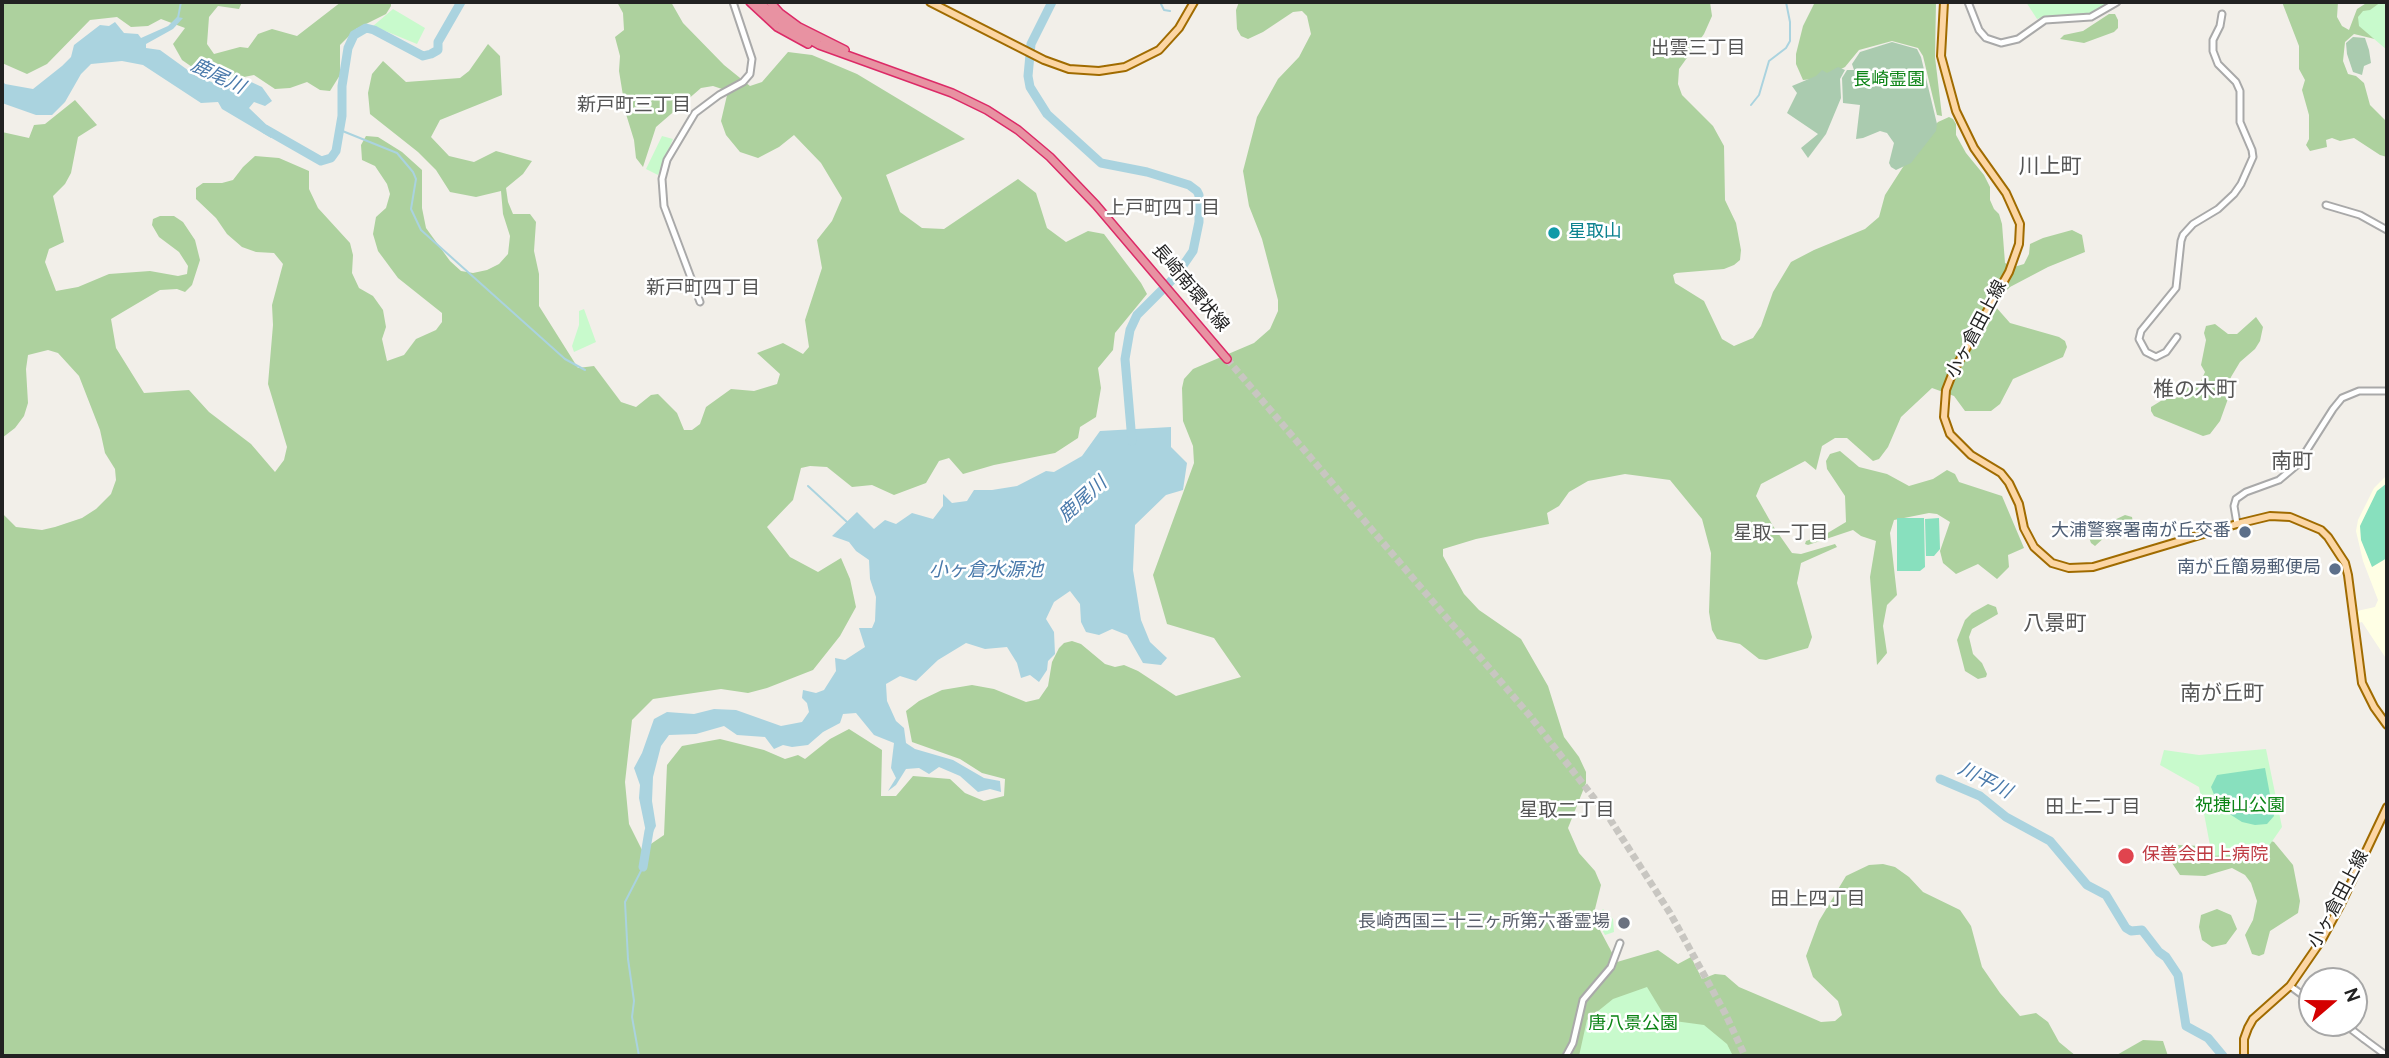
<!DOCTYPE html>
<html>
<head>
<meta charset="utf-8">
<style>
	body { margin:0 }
	#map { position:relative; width:2389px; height:1058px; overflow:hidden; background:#f2efe9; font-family:Overpass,sans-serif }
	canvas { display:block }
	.frame { position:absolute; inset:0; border:4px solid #222; pointer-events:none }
	.north { position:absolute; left:2298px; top:967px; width:70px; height:70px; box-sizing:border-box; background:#fff; border:2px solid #a7a7a7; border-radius:50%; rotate:70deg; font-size:19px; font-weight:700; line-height:28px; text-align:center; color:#222 }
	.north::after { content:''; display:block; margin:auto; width:24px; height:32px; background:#d40000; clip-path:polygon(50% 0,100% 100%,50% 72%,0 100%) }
</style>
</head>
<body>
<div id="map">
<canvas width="2389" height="1058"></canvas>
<div class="frame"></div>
<div class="north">N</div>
</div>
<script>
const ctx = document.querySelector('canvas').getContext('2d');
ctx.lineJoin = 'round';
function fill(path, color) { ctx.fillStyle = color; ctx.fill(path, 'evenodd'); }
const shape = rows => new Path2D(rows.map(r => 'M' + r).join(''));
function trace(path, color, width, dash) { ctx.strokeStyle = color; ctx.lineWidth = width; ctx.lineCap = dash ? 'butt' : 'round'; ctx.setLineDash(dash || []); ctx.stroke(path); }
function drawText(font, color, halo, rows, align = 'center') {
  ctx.font = font + ' Overpass,"Noto Sans JP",sans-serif'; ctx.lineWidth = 5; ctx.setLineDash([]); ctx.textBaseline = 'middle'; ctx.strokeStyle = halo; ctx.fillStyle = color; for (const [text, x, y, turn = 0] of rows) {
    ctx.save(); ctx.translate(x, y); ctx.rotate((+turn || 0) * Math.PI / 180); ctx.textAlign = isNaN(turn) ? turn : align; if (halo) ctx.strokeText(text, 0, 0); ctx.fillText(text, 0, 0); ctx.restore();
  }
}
fill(shape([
	[2387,475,2387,660,2362,622,2358,623,2357,611,2375,607,2378,600,2363,561,2356,531,2358,520,2374,488]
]), '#ffffe5');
fill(shape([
	[2,2,152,2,159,4,163,2,242,2,239,9,218,6,209,17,207,44,214,54,240,47,248,48,258,34,272,29,297,36,341,2,391,2,391,6,386,14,356,29,340,45,340,75,330,91,320,90,307,82,290,88,275,89,254,75,224,81,205,76,182,60,173,44,185,28,161,19,148,26,131,27,117,17,90,20,47,64,27,74,2,63],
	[617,2,671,2,683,23,724,65,750,86,762,82,788,52,812,55,857,74,965,139,886,175,900,212,922,228,944,229,1018,179,1036,193,1047,228,1066,242,1088,231,1104,234,1141,283,1147,294,1115,333,1113,350,1098,368,1101,388,1096,417,1080,427,1078,438,1055,453,994,465,963,474,949,458,939,461,926,483,894,495,872,485,852,487,827,467,810,466,801,468,793,500,767,527,790,557,818,572,841,558,850,579,856,607,840,636,813,670,767,688,748,693,721,689,653,699,632,720,625,782,629,824,642,850,664,835,667,765,682,746,720,739,764,750,785,759,798,755,805,759,830,739,849,729,882,750,881,796,896,796,913,776,950,779,965,793,984,801,1004,796,1005,779,982,773,960,759,912,742,906,711,919,701,942,690,972,685,994,689,1026,702,1039,699,1048,686,1052,662,1059,648,1064,643,1072,641,1081,644,1105,664,1115,667,1124,665,1138,671,1176,696,1241,677,1214,638,1167,624,1153,575,1194,463,1193,446,1183,421,1182,388,1184,379,1193,369,1254,343,1270,329,1278,311,1278,300,1262,239,1249,206,1243,171,1257,117,1278,79,1299,57,1311,34,1307,16,1302,11,1293,12,1263,32,1248,39,1241,36,1237,29,1236,10,1239,2,1710,2,1712,16,1704,34,1679,69,1678,84,1682,95,1713,126,1724,146,1725,200,1736,223,1741,250,1740,260,1734,265,1724,269,1676,273,1673,275,1675,283,1704,301,1722,339,1734,346,1753,338,1761,326,1773,292,1791,262,1814,250,1865,229,1879,217,1885,195,1919,142,1938,122,1949,117,1953,119,1956,124,1956,135,1966,153,1984,175,1990,187,1990,200,1994,209,1999,214,2002,224,2005,263,2014,267,2024,264,2029,254,2030,244,2043,238,2072,230,2082,235,2085,252,2048,267,2010,287,1997,300,1995,306,2010,323,2059,337,2065,341,2067,347,2063,357,2013,379,2000,404,1991,411,1965,411,1954,396,1932,388,1901,417,1888,447,1879,459,1873,461,1847,438,1835,438,1822,446,1816,470,1805,461,1761,484,1756,496,1773,526,1792,553,1801,554,1835,544,1837,547,1801,563,1797,583,1812,637,1808,648,1766,660,1759,659,1740,644,1717,639,1712,630,1709,612,1711,553,1702,519,1670,480,1625,474,1588,481,1569,492,1559,506,1547,513,1549,524,1476,539,1443,549,1443,556,1464,594,1479,610,1521,639,1548,686,1564,737,1579,757,1586,772,1586,783,1568,828,1579,853,1595,871,1601,885,1593,917,1617,962,1658,950,1678,964,1691,957,1702,979,1715,974,1725,975,1739,987,1805,1015,1821,1022,1835,1021,1842,1015,1838,1001,1813,977,1806,956,1819,921,1846,876,1869,865,1883,864,1895,867,1909,877,1923,892,1960,910,1971,926,1982,967,2000,993,2020,1016,2036,1013,2048,1022,2059,1042,2076,1056,2,1056,2,513,16,527,42,530,55,527,82,518,96,509,111,494,116,480,115,469,105,453,100,430,79,376,58,353,48,350,28,355,26,369,28,403,24,416,15,428,2,438,2,132,29,138,34,125,45,124,75,100,97,125,78,137,71,173,65,184,53,196,64,242,49,249,45,262,56,291,78,287,109,274,150,271,178,276,187,274,188,266,179,252,159,237,152,225,153,219,160,216,174,216,183,222,195,240,200,260,192,285,185,292,177,289,160,290,111,319,116,348,144,393,189,390,209,412,251,444,275,472,284,460,287,447,268,384,273,325,272,305,283,264,274,253,256,252,242,247,227,234,216,218,196,199,196,188,203,183,222,183,233,180,243,167,255,156,279,158,309,171,309,189,318,208,350,243,353,255,352,273,359,288,373,296,383,310,386,327,382,339,387,361,404,355,416,339,436,330,442,322,442,313,398,278,378,251,373,234,376,217,386,208,390,194,387,184,375,166,362,160,361,145,366,136,378,137,402,152,422,170,422,208,426,228,450,261,461,271,473,273,487,270,499,264,508,254,510,236,503,214,501,191,476,197,450,192,436,170,418,152,370,114,368,93,372,74,383,61,406,82,460,78,469,71,488,44,500,56,502,95,440,120,431,137,449,156,474,162,496,151,532,161,523,174,506,188,508,202,513,214,530,214,536,222,534,251,539,274,539,306,578,368,594,366,621,402,636,407,651,395,658,394,677,413,684,430,692,430,700,424,706,407,731,389,754,391,777,384,780,374,757,353,783,343,803,354,809,347,805,320,822,268,817,240,832,221,842,198,821,163,794,135,779,147,758,158,740,152,726,135,721,121,728,91,713,86,701,88,656,127,643,167,636,158,634,140,626,114,619,71,620,56,615,37,624,30,623,13],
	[1815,2,1936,2,1935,57,1942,116,1937,115,1923,56,1918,48,1892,41,1859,50,1845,67,1823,78,1803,80,1796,64,1796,54,1803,26],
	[2282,2,2338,2,2337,17,2342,26,2349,30,2357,9,2368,2,2387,2,2383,41,2354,34,2345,42,2343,61,2348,74,2356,76,2364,83,2370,105,2387,122,2387,157,2380,155,2354,138,2340,141,2332,138,2326,140,2327,147,2310,151,2306,145,2309,139,2309,115,2302,90,2305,80,2299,69,2299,46],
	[2109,14,2115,14,2118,20,2118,28,2114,32,2084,43,2060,39,2064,35,2083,31],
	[2256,317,2263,327,2260,341,2255,349,2240,362,2231,377,2228,385,2229,396,2220,421,2210,434,2203,436,2154,416,2151,411,2151,407,2164,399,2175,399,2185,389,2201,381,2205,372,2201,365,2206,340,2204,333,2206,326,2215,324,2228,334,2237,334],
	[1840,451,1859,467,1887,474,1909,486,1933,479,1947,470,1955,474,1959,482,2002,496,2024,548,2008,555,2009,567,1997,579,1978,564,1956,574,1943,563,1940,551,1950,522,1937,514,1929,513,1894,520,1890,533,1897,595,1887,605,1883,626,1887,653,1877,665,1870,577,1876,541,1861,536,1853,530,1808,545,1805,544,1806,541,1826,534,1846,522,1845,496,1827,469,1826,461,1830,454],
	[2125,515,2132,517,2133,523,2131,527,2106,536,2095,546,2091,543,2088,535,2091,531],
	[1988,604,1996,607,1998,614,1972,629,1969,637,1973,654,1982,663,1987,674,1986,677,1978,679,1965,671,1957,640,1965,620,1972,613],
	[2263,838,2274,842,2293,865,2300,901,2298,913,2270,931,2264,954,2259,956,2252,954,2245,935,2253,920,2257,901,2251,883,2245,875,2232,868,2205,876,2180,875,2168,857,2168,848,2177,845,2203,846,2217,850],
	[2217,909,2231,915,2237,929,2226,944,2212,947,2202,940,2199,927,2201,915],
	[2143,1040,2163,1041,2168,1056,2115,1056]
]), '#add19e');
fill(shape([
	[2353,37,2365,38,2369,50,2371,63,2364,66,2362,75,2353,72,2347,54,2346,43],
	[1892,42,1917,49,1921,57,1937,124,1936,131,1911,163,1896,170,1891,167,1889,163,1894,143,1887,133,1880,131,1863,138,1856,139,1860,105,1843,103,1842,78,1847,70,1854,70,1852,64,1860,52],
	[1838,67,1845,70,1840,79,1841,98,1826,134,1808,158,1801,148,1818,134,1787,113,1797,93,1792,86,1816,76,1822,70,1827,73]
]), '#aacbaf');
fill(shape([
	[2026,2,2114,2,2089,15,2054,15,2037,19],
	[2381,2,2387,2,2387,50,2359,26,2358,17,2363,11,2370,10],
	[393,9,425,28,417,44,373,26],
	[662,136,673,139,658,175,646,169],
	[584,309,596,342,574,352,572,346,579,325,579,311],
	[2266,749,2282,827,2264,853,2212,856,2199,787,2160,765,2164,750,2199,755],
	[1603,909,1613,919,1614,932,1605,935,1596,919],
	[1647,987,1667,1020,1704,1025,1727,1044,1733,1056,1579,1056,1587,1020,1613,999]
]), '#c8facc');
fill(shape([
	[2387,483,2387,558,2372,567,2361,540,2360,526,2377,491],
	[1897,518,1924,518,1925,567,1920,571,1897,571],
	[1939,518,1940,549,1934,556,1926,556,1925,519],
	[2265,768,2274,816,2267,824,2255,825,2242,822,2228,813,2217,802,2211,787,2217,775]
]), '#88e0be');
fill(shape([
	[177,17,183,18,173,29,146,44,146,48,160,50,196,76,222,86,240,86,249,81,262,87,272,101,265,106,254,102,249,108,274,132,271,138,222,109,218,102,201,103,143,65,122,61,91,64,81,74,65,102,52,115,36,115,2,103,2,80,5,84,33,89,62,66,71,57,74,45,100,25,109,26,115,22,124,33,138,34,141,38,168,26],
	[1171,427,1171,447,1187,463,1183,490,1166,495,1135,525,1133,570,1141,620,1150,642,1167,658,1161,665,1143,663,1127,635,1112,629,1099,635,1086,632,1081,622,1080,604,1070,591,1054,602,1046,619,1054,632,1055,654,1048,661,1047,670,1039,682,1030,675,1021,678,1017,663,1007,647,985,649,966,643,938,660,916,681,900,676,886,684,887,701,896,721,904,728,906,743,915,749,953,760,984,778,1000,781,1001,792,990,789,978,792,960,776,939,767,929,774,919,768,906,769,896,785,888,791,896,778,891,768,894,743,874,735,856,713,843,714,840,723,823,732,808,745,792,747,783,745,774,749,765,737,737,735,724,726,696,734,669,735,661,746,653,777,652,801,656,826,648,842,639,798,640,785,634,768,642,753,654,719,667,712,694,714,714,709,736,710,781,726,802,722,809,712,807,703,802,698,803,690,816,693,824,690,836,671,835,658,845,660,865,647,859,628,872,628,875,621,876,597,870,579,869,560,856,551,849,542,832,536,857,512,874,529,885,520,896,524,912,513,933,519,943,506,943,494,952,503,967,501,974,490,992,490,1017,486,1046,471,1054,472,1082,456,1100,431]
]), '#aad3df');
trace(shape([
	[1160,2,1164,10,1170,11],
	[178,18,181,2],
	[1751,105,1759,95,1769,61,1786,48,1790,41,1790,22,1786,2],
	[340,130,397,153,413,172,416,179,411,209,421,230,565,359,585,370],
	[808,486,847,522],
	[639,1056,632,1017,634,1001,628,959,625,902,643,867]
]), '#aad3df', 2);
trace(shape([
	[1052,2,1031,44,1028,76,1030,87,1047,114,1101,163,1147,172,1189,185,1197,191,1199,195,1199,222,1193,251,1175,277,1137,315,1130,330,1125,359,1132,441],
	[265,129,321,161,331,158,336,151,342,116,342,86,348,48,354,35,366,28,374,30,423,56,431,54,438,50,438,42,461,2],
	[1940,779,1980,796,2006,817,2050,841,2087,885,2106,895,2126,928,2131,931,2142,930,2159,952,2166,957,2178,975,2186,1026,2208,1038,2223,1056],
	[643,867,649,831]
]), '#aad3df', 9);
trace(shape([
	[1227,359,1530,716,1608,816,1670,913,1725,1013,1745,1056]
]), '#c8c6c1', 7, [7, 3.5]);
const minor = shape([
	[1968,2,1979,30,1986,38,2001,43,2018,39,2045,20,2091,17,2117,2],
	[2326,205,2360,215,2387,230],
	[700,302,664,206,662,179,667,160,695,113,719,95,743,82,750,74,752,59,733,2],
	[2177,337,2166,352,2156,357,2146,352,2139,339,2141,331,2176,288,2181,241,2183,235,2193,224,2218,209,2234,194,2241,184,2253,157,2252,150,2240,122,2240,91,2236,82,2218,64,2213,51,2213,40,2220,26,2222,14],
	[2237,524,2234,506,2236,499,2246,492,2279,480,2298,464,2333,409,2342,398,2359,391,2387,391],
	[2290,986,2312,1002],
	[2343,1023,2364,1039],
	[1566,1056,1573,1043,1583,1000,1611,967,1620,943]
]);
const major = shape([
	[930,2,1044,60,1069,69,1099,71,1125,67,1159,50,1179,28,1194,2],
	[1944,2,1941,56,1956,111,1974,148,2006,193,2020,224,2019,244,2009,272,1953,372,1946,390,1944,417,1950,434,1971,455,2001,473,2009,483,2019,504,2024,528,2034,547,2052,563,2069,568,2093,567,2237,524,2270,516,2290,517,2321,530,2328,537,2345,563,2348,575,2362,683,2374,707,2387,725],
	[2244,1056,2244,1039,2248,1028,2253,1019,2290,986,2321,941,2341,904,2387,807]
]);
const highway = shape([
	[750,2,777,27,808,44],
	[759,2,789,28,819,45,952,93,987,110,1018,130,1050,157,1096,205,1227,359],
	[770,2,780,13,799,27,845,50]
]);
trace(minor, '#a9a9a9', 9);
trace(major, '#a06b00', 10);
trace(highway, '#dc2a67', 10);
trace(minor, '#fff', 5);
trace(major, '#fcd6a4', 6);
trace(highway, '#e892a2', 7);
const minorBridge = shape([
	[2364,1039,2387,1056]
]);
trace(minorBridge, '#a9a9a9', 9, []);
trace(minorBridge, '#fff', 5);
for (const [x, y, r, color] of [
	[1554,233,7,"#0f9aa8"],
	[2245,532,7,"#5c6f8a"],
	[2335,569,7,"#5c6f8a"],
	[2126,856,9,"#e0444e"],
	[1624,923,7,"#6b7280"]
]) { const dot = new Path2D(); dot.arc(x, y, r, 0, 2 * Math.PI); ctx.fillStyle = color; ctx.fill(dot); trace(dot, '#fff', 2.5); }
drawText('18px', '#0c8416', '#fff', [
	["長崎霊園",1889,81],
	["祝捷山公園",2240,807],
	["唐八景公園",1633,1025]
]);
drawText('18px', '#0d838f', '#fff', [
	["星取山",1568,233]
], 'left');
drawText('18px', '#222', '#fff', [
	["長崎南環状線",1189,289,50],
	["小ヶ倉田上線",1978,330,-62],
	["小ヶ倉田上線",2340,900,-62]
]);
drawText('18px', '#4e5e75', '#fff', [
	["大浦警察署南が丘交番",2231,532],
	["南が丘簡易郵便局",2321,569]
], 'right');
drawText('18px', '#be3a42', '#fff', [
	["保善会田上病院",2142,856]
], 'left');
drawText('18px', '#5b616d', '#fff', [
	["長崎西国三十三ヶ所第六番霊場",1610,923]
], 'right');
drawText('19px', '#555', '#fff', [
	["出雲三丁目",1698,50],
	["新戸町三丁目",634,107],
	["上戸町四丁目",1163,210],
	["新戸町四丁目",703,290],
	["星取一丁目",1781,535],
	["田上二丁目",2093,809],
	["星取二丁目",1567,812],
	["田上四丁目",1818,901]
]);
drawText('italic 19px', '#4a7aab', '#fff', [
	["鹿尾川",217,78,26],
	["鹿尾川",1084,501,-42],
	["小ヶ倉水源池",986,572],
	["川平川",1984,782,27]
]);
drawText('21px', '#555', '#fff', [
	["川上町",2050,169],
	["椎の木町",2195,392],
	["南町",2292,464],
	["八景町",2055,626],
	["南が丘町",2222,696]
]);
</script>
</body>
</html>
